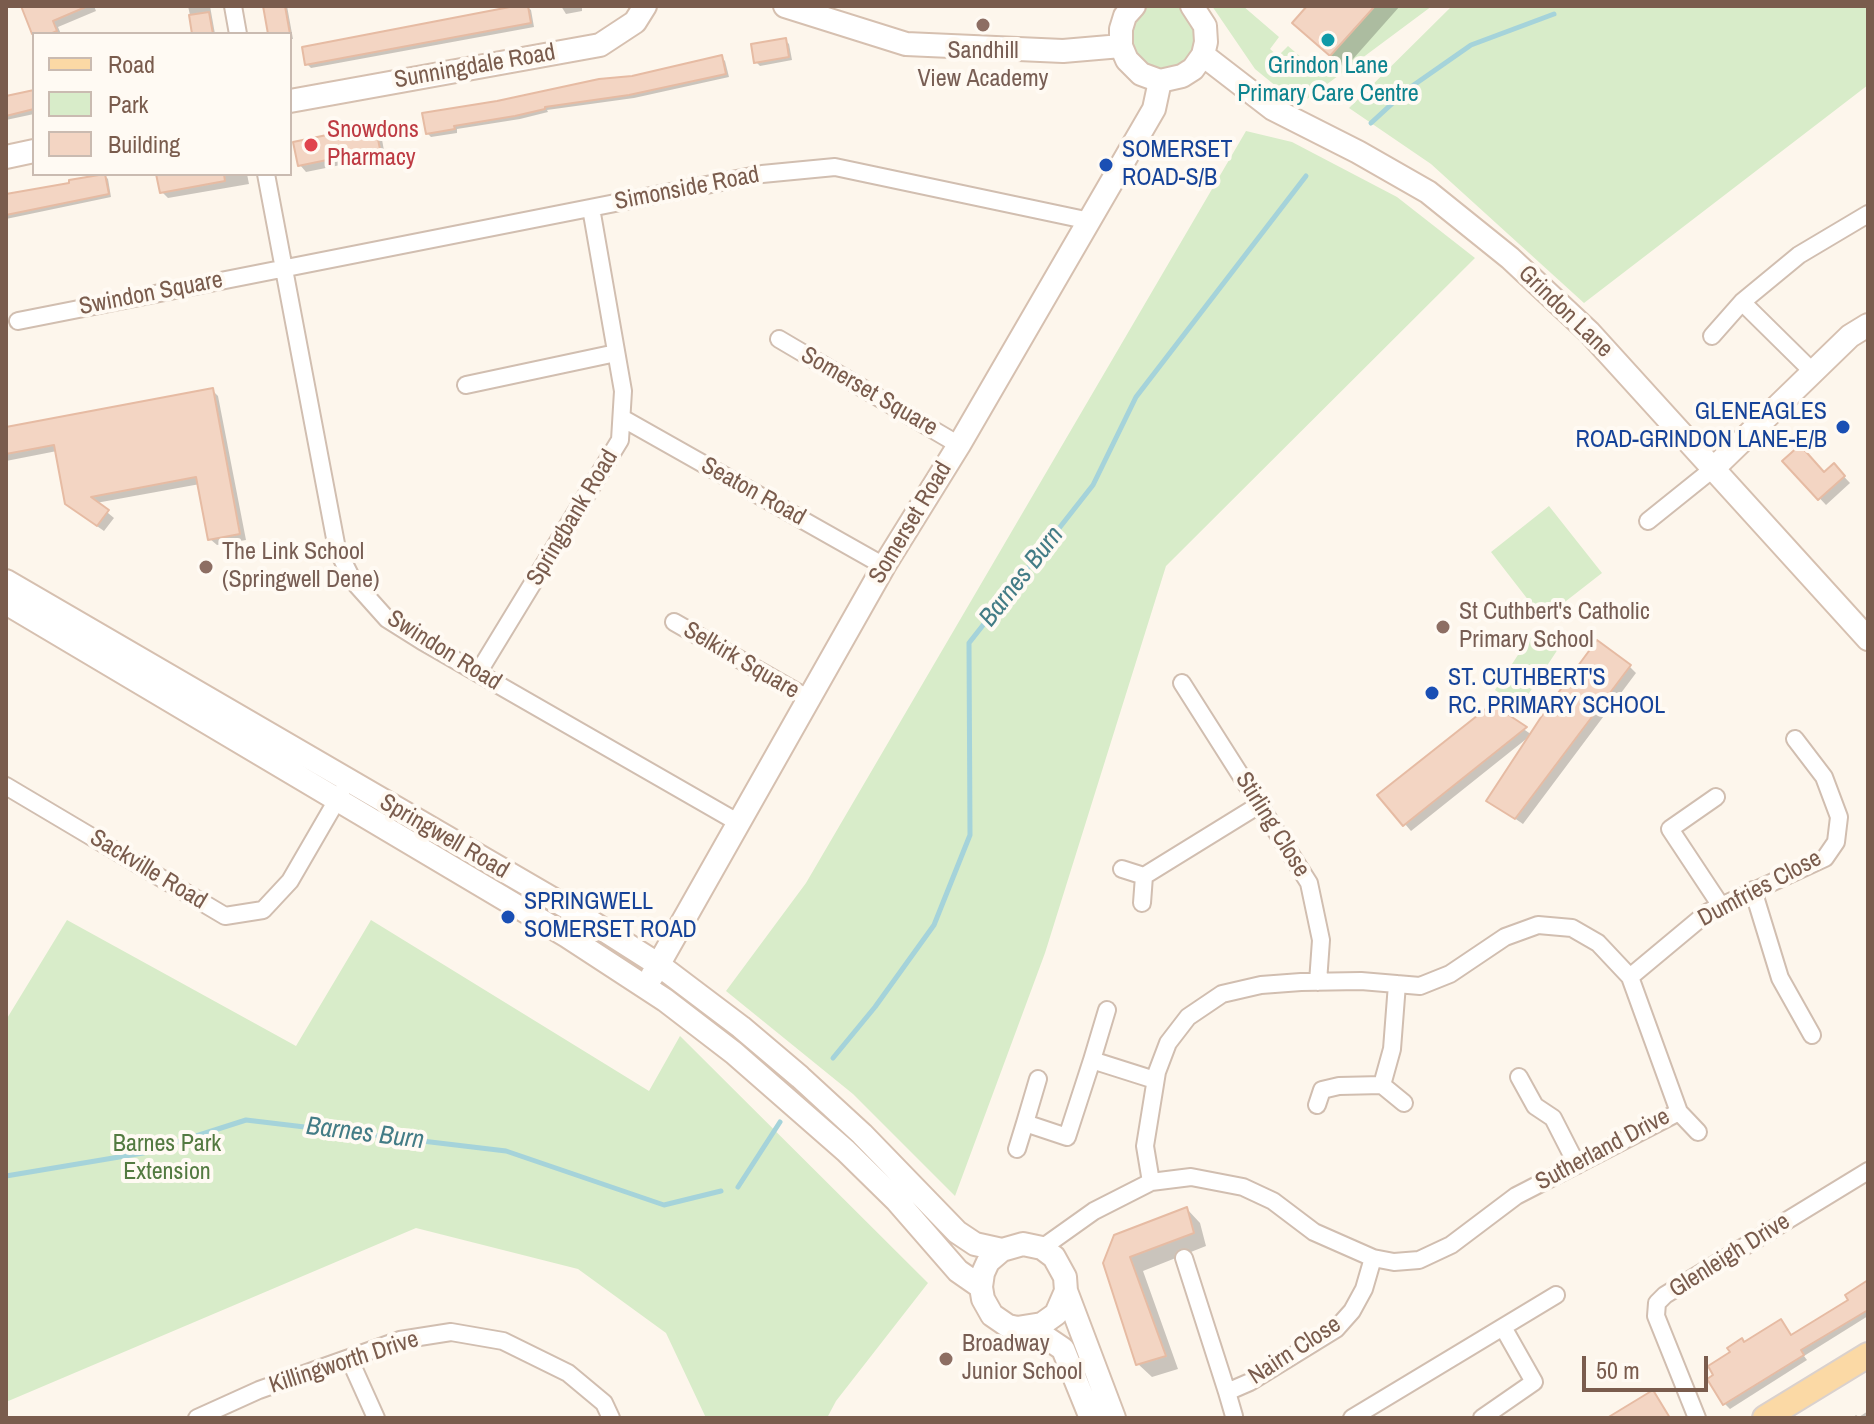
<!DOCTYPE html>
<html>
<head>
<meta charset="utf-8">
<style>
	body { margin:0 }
	#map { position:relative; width:1874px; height:1424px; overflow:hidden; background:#fdf6ec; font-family:"Archivo Narrow",sans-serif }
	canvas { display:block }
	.frame { position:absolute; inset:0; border:8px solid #7a5c4d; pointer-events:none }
	.legend { position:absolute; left:32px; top:32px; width:260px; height:144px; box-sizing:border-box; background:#fffaf3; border:2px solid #cabbb1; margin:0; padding:10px 14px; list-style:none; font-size:24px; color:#7a5c4d }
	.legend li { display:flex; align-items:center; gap:16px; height:40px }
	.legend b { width:40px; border:2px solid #cabbb1 }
	.scale { position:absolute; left:1582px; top:1356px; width:126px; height:36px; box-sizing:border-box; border:4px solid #7a5c4d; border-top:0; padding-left:10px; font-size:24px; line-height:28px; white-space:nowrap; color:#7a5c4d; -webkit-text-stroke:6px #fffaf3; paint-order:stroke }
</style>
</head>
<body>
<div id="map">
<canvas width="1874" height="1424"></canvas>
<div class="frame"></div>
<ul class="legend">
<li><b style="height:10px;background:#fbd9a5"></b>Road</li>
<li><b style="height:22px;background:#d8ecc9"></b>Park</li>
<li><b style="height:22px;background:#f3d5c3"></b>Building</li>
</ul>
<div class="scale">50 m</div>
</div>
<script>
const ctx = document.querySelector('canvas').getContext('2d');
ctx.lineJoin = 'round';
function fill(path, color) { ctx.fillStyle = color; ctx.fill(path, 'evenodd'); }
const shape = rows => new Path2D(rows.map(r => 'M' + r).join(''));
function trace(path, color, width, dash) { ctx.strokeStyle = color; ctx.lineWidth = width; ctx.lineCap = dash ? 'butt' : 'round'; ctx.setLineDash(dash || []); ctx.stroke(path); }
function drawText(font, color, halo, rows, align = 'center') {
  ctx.font = font + ' "Archivo Narrow",sans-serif'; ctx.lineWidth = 8; ctx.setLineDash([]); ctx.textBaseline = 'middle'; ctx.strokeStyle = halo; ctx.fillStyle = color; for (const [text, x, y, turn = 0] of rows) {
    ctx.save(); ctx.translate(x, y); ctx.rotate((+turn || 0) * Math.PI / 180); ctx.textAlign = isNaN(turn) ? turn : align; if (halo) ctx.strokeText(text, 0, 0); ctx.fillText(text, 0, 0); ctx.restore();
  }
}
fill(shape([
	[1137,6,1192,6,1205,26,1182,76,1127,60,1125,16],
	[1212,6,1243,6,1279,37,1270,49,1278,56,1288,46,1317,71,1375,6,1432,6,1299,105,1255,69],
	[1452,6,1868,6,1868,85,1584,303,1431,164,1349,108],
	[1246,131,1292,142,1397,197,1475,258,1166,566,1045,953,955,1196,853,1094,726,991,806,883],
	[1549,506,1602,573,1543,619,1491,552],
	[1533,632,1558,649,1520,707,1495,690],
	[67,920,296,1046,371,920,649,1091,680,1036,928,1283,836,1401,827,1418,706,1418,666,1333,578,1269,416,1228,6,1402,6,1020]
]), '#d8ecc9');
fill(shape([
	[23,6,94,6,96,11,58,27,61,34,34,34],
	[188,6,210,6,215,34,194,34],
	[265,6,287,6,293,39,290,39,290,34,270,34],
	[526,6,531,10,534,27,311,68,307,64],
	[561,6,582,6,582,11,566,14],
	[1310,6,1400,6,1345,68,1309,36],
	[785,40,789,44,792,60,760,66,756,62],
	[721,57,725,61,729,77,634,98,547,110,548,112,520,119,457,129,457,133,431,137,427,133],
	[34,91,34,114,6,120,6,99],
	[375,128,381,134,385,156,306,172,300,165],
	[158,174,247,174,249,184,168,198,162,192],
	[104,175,108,179,111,197,6,219,6,198],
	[212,390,218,396,246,540,217,545,210,539,200,484,96,503,114,518,104,531,74,510,57,451,6,461,6,429],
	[1785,461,1824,474,1834,466,1850,483,1826,505],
	[1629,666,1636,673,1523,824,1488,800,1530,736,1411,831,1380,795,1492,707,1532,735],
	[1187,1209,1200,1223,1206,1246,1143,1271,1178,1369,1152,1377,1138,1364,1105,1263],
	[1868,1282,1868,1316,1804,1356,1807,1360,1730,1409,1725,1404,1709,1379,1745,1344,1781,1322,1792,1337,1851,1301],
	[1868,1411,1868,1418,1852,1418,1856,1415,1859,1417]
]), '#0003');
trace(shape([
	[1371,123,1408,89,1471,45,1554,14],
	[833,1058,875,1007,934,925,970,835,969,643,1093,485,1136,397,1306,176],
	[6,1176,143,1153,246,1120,506,1151,664,1205,721,1191],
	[738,1187,780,1122]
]), '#a5d3da', 5);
const building = shape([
	[21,6,88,6,53,21,57,31,50,34,32,34,21,6],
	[263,6,285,6,290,34,268,34,263,6],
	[515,6,528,6,531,23,305,65,302,47,515,6],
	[1307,6,1375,6,1330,56,1292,23,1307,6],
	[209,12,213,34,192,34,189,15,209,12],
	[786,38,789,57,754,63,751,44,786,38],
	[722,55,726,74,629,95,545,107,545,109,515,116,454,126,455,129,426,134,422,113,497,101,599,79,632,76,722,55],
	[34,90,34,109,6,116,6,96,34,90],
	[375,125,380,149,298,166,293,142,375,125],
	[105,174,109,194,6,215,6,194,69,183,69,180,105,174],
	[156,174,224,174,225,181,160,193,156,174],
	[213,388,240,534,208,540,196,477,91,497,109,510,97,526,65,504,54,445,6,454,6,427,213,388],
	[1800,445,1824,472,1834,463,1845,476,1818,500,1782,461,1800,445],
	[1597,640,1631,665,1515,819,1486,801,1547,708,1597,640],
	[1492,704,1527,727,1403,826,1377,795,1492,704],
	[1187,1207,1194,1233,1130,1257,1166,1356,1136,1365,1103,1263,1114,1235,1187,1207],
	[1868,1280,1868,1310,1801,1350,1804,1355,1723,1405,1707,1379,1713,1375,1708,1366,1730,1352,1727,1348,1742,1338,1744,1342,1781,1319,1791,1335,1848,1300,1845,1295,1868,1280],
	[1653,1390,1670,1418,1607,1418,1653,1390]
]);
fill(building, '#f3d5c3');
trace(building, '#e6bba3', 2);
const street = shape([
	[233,6,238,34],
	[266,174,337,549,353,581,387,619,422,641,739,823],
	[1742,302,1813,372],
	[18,321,762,174,835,167,1090,221],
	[1712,336,1742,302,1799,255,1868,214],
	[779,339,959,445],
	[466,385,616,353],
	[622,418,884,566],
	[1648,521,1714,468],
	[674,622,809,699],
	[478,673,620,440,623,391,591,208],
	[1182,683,1309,883,1321,940,1318,982],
	[6,786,225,916,263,910,290,881,341,793],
	[1716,797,1670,829,1721,906],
	[1122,869,1144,876,1259,805],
	[1753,890,1780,978,1812,1035],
	[1142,903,1144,876],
	[1630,977,1708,912,1825,858,1836,842,1839,817,1824,777,1795,739],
	[1107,1010,1092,1060,1155,1080],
	[1519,1077,1535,1106,1553,1118,1577,1165],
	[1038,1079,1025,1123,1067,1137,1092,1060],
	[1382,1085,1404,1103],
	[1317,1105,1322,1090,1339,1086,1382,1085,1392,1049,1397,984],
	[1679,1112,1698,1132],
	[1017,1149,1025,1123],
	[1042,1248,1094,1211,1151,1182,1191,1177,1243,1187,1273,1201,1314,1232,1373,1258,1394,1262,1419,1260,1451,1245,1516,1196,1679,1112,1630,977,1598,943,1572,928,1538,925,1505,937,1450,974,1420,986,1361,981,1301,982,1261,985,1222,994,1188,1017,1168,1043,1157,1072,1145,1146,1151,1182],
	[1184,1258,1227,1392,1250,1382,1336,1329,1352,1311,1364,1289,1373,1258],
	[349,1358,376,1418],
	[1227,1392,1234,1416],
	[197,1418,259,1390,400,1340,451,1332,503,1341,568,1373,604,1403,611,1418],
	[1352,1418,1556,1295],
	[1482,1418,1534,1382,1504,1329],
	[1697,1418,1656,1316,1657,1303,1665,1295,1868,1171]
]);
const secondary = shape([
	[785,6,906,44,1063,51,1121,46],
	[1134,6,1125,16,1121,29,1121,46,1127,60,1141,74,1160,81,1182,76,1193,69,1203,55,1206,42,1205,26,1192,6],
	[1203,55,1273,109,1358,152,1428,192,1510,258,1589,332,1868,639],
	[290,101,600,45,635,22,645,6],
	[6,157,34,151],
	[1714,468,1850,336,1868,325],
	[6,581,582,916,659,965,741,1027,800,1077,862,1134,957,1232,975,1244,1002,1250],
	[6,603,567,936,665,1000,734,1053,846,1151,897,1201,958,1271,981,1287],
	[652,976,884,566,959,445,1154,109,1160,81],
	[1066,1291,1056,1314,1042,1324,1017,1328,1008,1326,992,1315,983,1299,981,1287,983,1273,988,1262,1002,1250,1023,1244,1042,1248,1054,1257,1065,1277,1066,1291,1114,1418],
	[1032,1328,1063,1349,1091,1418]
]);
const primary = shape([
	[1765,1418,1868,1355]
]);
trace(street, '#d1beb0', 20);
trace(secondary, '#d6c0b0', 26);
trace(primary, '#dad1cd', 28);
trace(street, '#fff', 16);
trace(secondary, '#fff', 22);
trace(primary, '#fbd9a5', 24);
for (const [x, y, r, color] of [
	[983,25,8,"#8d6e63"],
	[1328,40,8,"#0f9aa8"],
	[311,145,8,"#e0444e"],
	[1106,165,8,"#1a4fb4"],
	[1843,427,8,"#1a4fb4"],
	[206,567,8,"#8d6e63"],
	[1443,627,8,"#8d6e63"],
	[1432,693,8,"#1a4fb4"],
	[508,917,8,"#1a4fb4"],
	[946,1359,8,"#8d6e63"]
]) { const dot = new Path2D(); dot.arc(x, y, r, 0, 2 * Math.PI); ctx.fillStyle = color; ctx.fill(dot); trace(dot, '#fffaf3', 3); }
drawText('24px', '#785e54', '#fffaf3', [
	["Sandhill",983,52,"center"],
	["View Academy",983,80,"center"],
	["The Link School",222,553],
	["(Springwell Dene)",222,581],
	["St Cuthbert's Catholic",1459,613],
	["Primary School",1459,641],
	["Broadway",962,1345],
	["Junior School",962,1373]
], 'left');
drawText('24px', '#7a5c4d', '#fffaf3', [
	["Sunningdale Road",475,67,-10],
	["Simonside Road",687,189,-11],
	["Swindon Square",151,294,-11],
	["Grindon Lane",1565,312,44],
	["Somerset Square",869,392,30],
	["Seaton Road",753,492,29],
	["Springbank Road",573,518,-59],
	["Somerset Road",911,523,-59],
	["Swindon Road",444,651,32],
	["Selkirk Square",741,661,30],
	["Stirling Close",1272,825,58],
	["Springwell Road",444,837,30],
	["Sackville Road",148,870,31],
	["Dumfries Close",1760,889,-28],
	["Sutherland Drive",1603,1150,-28],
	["Glenleigh Drive",1730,1256,-32],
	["Nairn Close",1295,1351,-33],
	["Killingworth Drive",344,1363,-18]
]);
drawText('24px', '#0d838f', '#fffaf3', [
	["Grindon Lane",1328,67],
	["Primary Care Centre",1328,95]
]);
drawText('24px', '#be3a42', '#fffaf3', [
	["Snowdons",327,131],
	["Pharmacy",327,159]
], 'left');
drawText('24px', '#164399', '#fffaf3', [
	["SOMERSET",1122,151],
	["ROAD-S/B",1122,179],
	["GLENEAGLES",1827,413,"right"],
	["ROAD-GRINDON LANE-E/B",1827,441,"right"],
	["ST. CUTHBERT'S",1448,679],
	["RC. PRIMARY SCHOOL",1448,707],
	["SPRINGWELL",524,903],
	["SOMERSET ROAD",524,931]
], 'left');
drawText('24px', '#537a41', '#fffaf3', [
	["Barnes Park",167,1145],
	["Extension",167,1173]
]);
drawText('italic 26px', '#437c86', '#fffaf3', [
	["Barnes Burn",1022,577,-52],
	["Barnes Burn",365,1134,7]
]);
</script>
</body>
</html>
